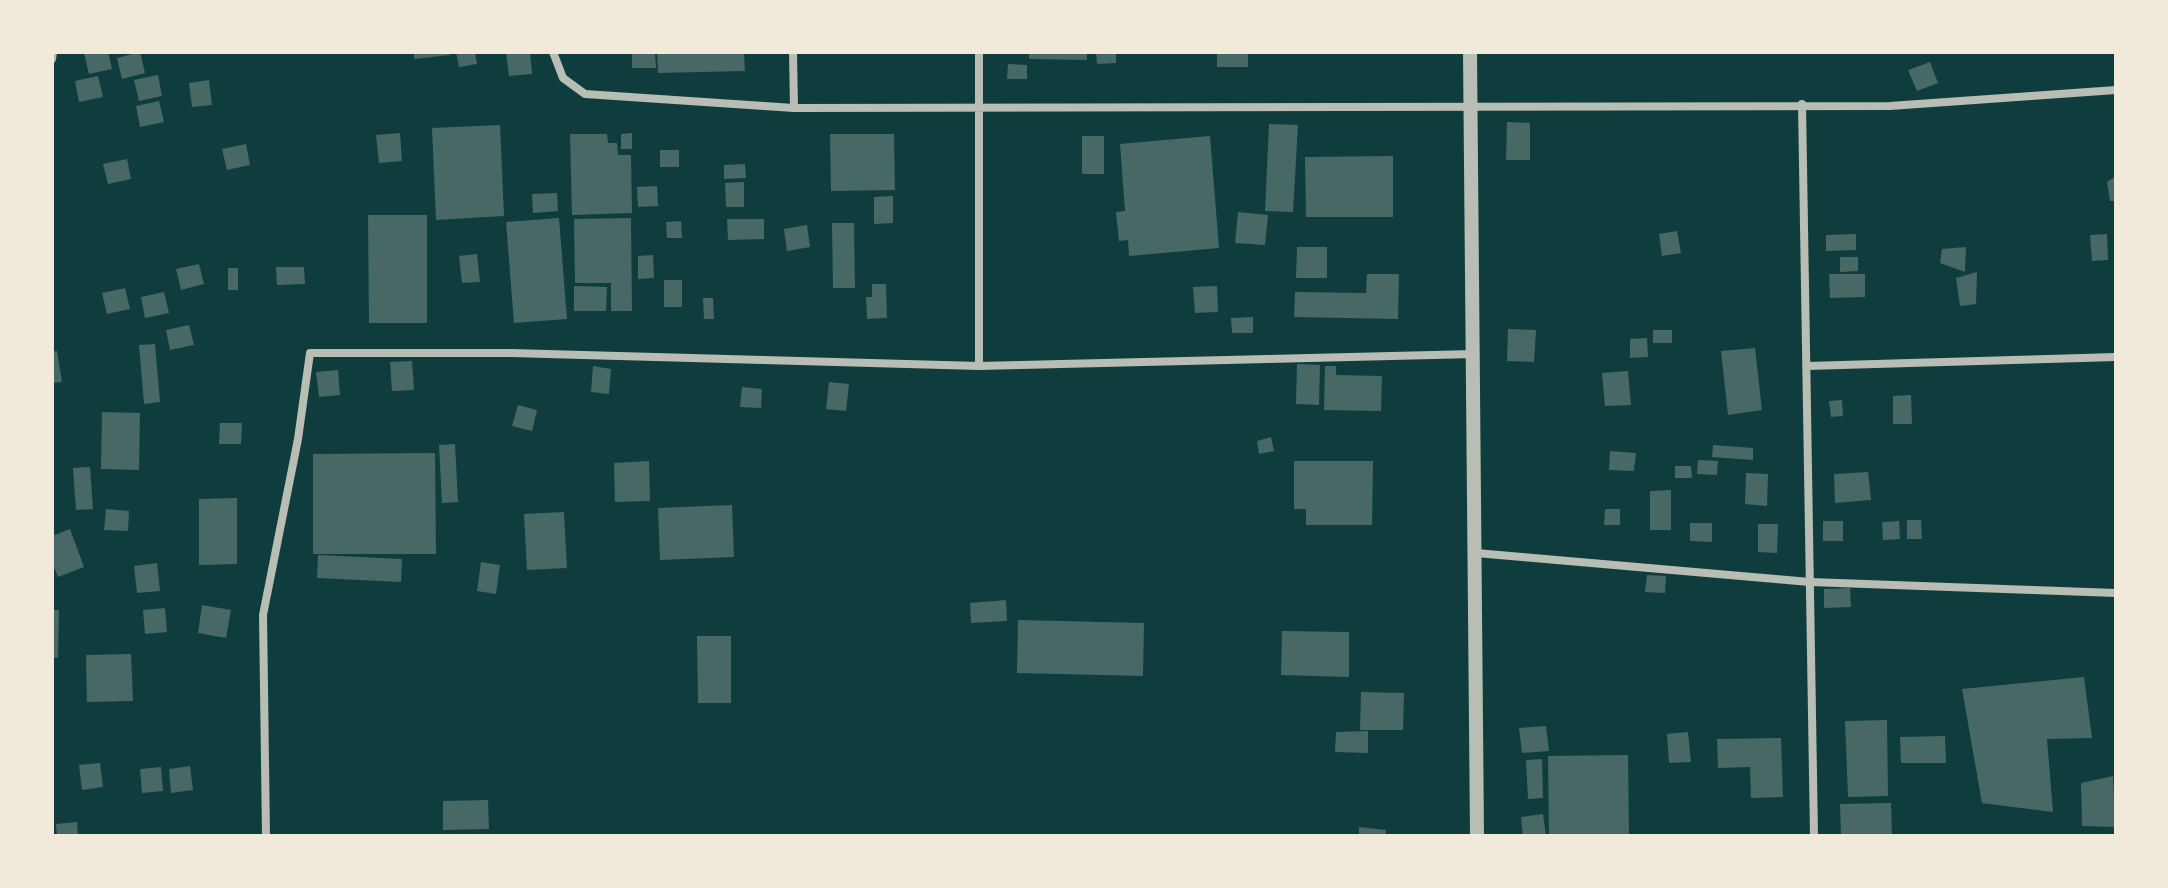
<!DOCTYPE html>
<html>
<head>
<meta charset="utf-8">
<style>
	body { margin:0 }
	#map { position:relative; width:2168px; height:888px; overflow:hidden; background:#0f3d3e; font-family:"Nunito Sans",sans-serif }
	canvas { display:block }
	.frame { position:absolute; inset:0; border:54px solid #f1e9da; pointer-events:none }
</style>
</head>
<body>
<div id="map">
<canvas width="2168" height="888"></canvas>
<div class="frame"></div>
</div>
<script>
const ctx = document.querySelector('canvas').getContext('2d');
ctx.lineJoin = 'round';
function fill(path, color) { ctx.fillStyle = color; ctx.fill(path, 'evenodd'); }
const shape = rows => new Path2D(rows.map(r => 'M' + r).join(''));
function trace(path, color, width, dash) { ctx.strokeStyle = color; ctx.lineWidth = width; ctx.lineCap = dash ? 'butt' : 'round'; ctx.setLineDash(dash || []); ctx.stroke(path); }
fill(shape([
	[108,52,112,69,89,74,84,53],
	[140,52,145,73,122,79,117,58],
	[414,52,450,52,450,55,414,59],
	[456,52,475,52,477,64,459,67],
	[506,52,530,52,532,74,509,76],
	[657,52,744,52,745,71,658,73],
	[1029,52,1087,52,1087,60,1029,59],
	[1096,52,1116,52,1116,63,1097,64],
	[1217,52,1248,52,1248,67,1217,67],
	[655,53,656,68,632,68,632,54],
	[1930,62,1938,83,1917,91,1908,70],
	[1008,64,1027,65,1027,79,1007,79],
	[158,75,162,96,139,101,134,80],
	[98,76,103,97,79,102,75,81],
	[209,80,212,105,192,107,189,83],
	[159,101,164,122,140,127,136,106],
	[1507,122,1530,123,1530,160,1506,160],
	[1269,124,1298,125,1293,212,1265,211],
	[500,125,504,216,436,220,432,128],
	[400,133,402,161,379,163,376,135],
	[632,133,632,149,621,149,621,134],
	[570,134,607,134,608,143,617,143,618,155,631,155,632,213,572,215],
	[830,134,894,134,895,190,831,191],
	[1082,136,1104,136,1104,174,1082,174],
	[1210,136,1219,248,1129,256,1128,240,1119,241,1116,212,1125,211,1120,144],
	[246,144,250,165,227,170,222,149],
	[660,150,679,150,679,167,660,167],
	[1393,156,1393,217,1306,217,1305,157],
	[127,159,131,179,108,184,103,164],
	[745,164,746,178,724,179,724,165],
	[2116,176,2116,201,2110,201,2107,182],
	[744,182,744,207,726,207,725,183],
	[657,186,658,206,638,207,637,187],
	[557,193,558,211,533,213,532,194],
	[893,196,893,223,874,224,874,197],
	[1238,212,1268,215,1265,245,1235,243],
	[368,215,427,215,427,323,369,323],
	[559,218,567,319,514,323,506,222],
	[631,218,632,311,611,311,611,283,575,283,574,219],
	[727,219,764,219,764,239,728,240],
	[681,221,682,238,667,238,666,222],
	[832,223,854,223,855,288,833,288],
	[807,225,810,247,787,251,784,229],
	[1677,231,1681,253,1662,256,1659,234],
	[1856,234,1856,250,1826,251,1826,235],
	[2107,234,2108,260,2092,261,2090,235],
	[1297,247,1327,247,1327,278,1296,278],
	[1966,247,1965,272,1940,263,1942,249],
	[477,254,480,282,462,283,459,256],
	[653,255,654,278,638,279,638,256],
	[1840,257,1858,257,1858,271,1840,272],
	[199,264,204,284,181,290,176,269],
	[276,267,304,267,305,284,277,285],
	[228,268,238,268,238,290,228,290],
	[1977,272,1976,304,1960,306,1956,278],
	[1367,274,1399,274,1398,319,1294,317,1295,292,1366,293],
	[1829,274,1865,274,1865,297,1830,298],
	[664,280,682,280,682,307,664,307],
	[872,284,886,284,887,318,867,319,866,297,872,297],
	[574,286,607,287,606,311,574,311],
	[1217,286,1218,312,1195,313,1193,287],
	[125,288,130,309,107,314,102,293],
	[164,292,169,313,145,318,141,297],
	[703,298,713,298,714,319,704,319],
	[1253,317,1253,333,1232,333,1231,318],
	[189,325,194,345,170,350,166,330],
	[1508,329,1536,330,1534,362,1507,361],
	[1653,330,1672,330,1672,343,1653,343],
	[1647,338,1648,357,1630,358,1630,339],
	[155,344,160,402,144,404,139,345],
	[1755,348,1762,410,1728,415,1721,351],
	[57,351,62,382,52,383,52,352],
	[412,361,414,390,392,391,390,362],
	[1297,364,1320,365,1319,405,1296,404],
	[593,366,611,369,609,394,591,392],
	[1325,366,1336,366,1336,375,1382,376,1381,411,1324,410],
	[338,370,340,395,319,397,316,372],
	[1628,371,1631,405,1605,406,1602,373],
	[829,382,849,384,846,411,826,409],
	[742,387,762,389,761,408,740,407],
	[1911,395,1912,424,1893,424,1893,396],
	[1842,400,1843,416,1831,417,1829,401],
	[518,405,537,410,532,431,512,426],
	[102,412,140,413,139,470,101,469],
	[220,423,242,423,241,444,219,444],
	[1271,437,1274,451,1259,454,1257,441],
	[455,444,458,502,442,503,439,445],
	[1713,445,1753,448,1753,460,1712,457],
	[1610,451,1636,453,1634,471,1609,470],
	[435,453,436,554,313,554,313,454],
	[1698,460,1718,461,1717,475,1697,474],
	[649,461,650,501,615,502,614,463],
	[1294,461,1373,461,1372,525,1306,525,1306,509,1294,509],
	[1675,466,1691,466,1692,478,1675,478],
	[90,467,93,509,76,510,73,468],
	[1868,472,1871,500,1835,503,1834,474],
	[1746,473,1768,474,1767,506,1745,504],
	[1671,490,1671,530,1650,530,1650,491],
	[237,498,237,564,199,565,199,499],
	[732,505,734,557,660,560,658,508],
	[106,509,129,511,128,531,104,530],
	[1605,509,1620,509,1620,525,1604,525],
	[564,512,567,568,527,570,524,514],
	[1907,520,1921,520,1922,539,1907,539],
	[1823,521,1843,521,1843,541,1823,541],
	[1899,521,1900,539,1883,540,1882,522],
	[1690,523,1712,523,1712,542,1690,541],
	[1758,524,1778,524,1777,553,1758,552],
	[70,529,84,567,58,577,52,562,52,536],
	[318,555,402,559,401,582,317,578],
	[481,562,500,565,496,594,477,591],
	[157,563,160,591,137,593,134,566],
	[1647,575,1666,576,1665,593,1645,592],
	[1850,588,1851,607,1824,608,1824,589],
	[1006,600,1007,621,971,623,970,603],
	[202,605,231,610,226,638,198,633],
	[165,608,167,632,145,634,143,610],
	[52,610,59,610,58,658,52,657],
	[1018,620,1144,623,1143,676,1017,673],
	[1282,631,1349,632,1349,677,1281,675],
	[697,636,731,636,731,703,698,703],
	[131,654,133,701,87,702,86,655],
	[2084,677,2092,738,2047,739,2053,812,1982,803,1962,689],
	[1361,692,1404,693,1403,730,1360,730],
	[1887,720,1888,796,1848,797,1845,721],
	[1546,726,1549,751,1522,753,1519,728],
	[1368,731,1368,753,1335,752,1336,732],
	[1688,732,1691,762,1669,763,1667,734],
	[1945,736,1946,763,1901,763,1900,737],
	[1781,738,1783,797,1751,798,1750,767,1718,768,1717,739],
	[1628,755,1629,836,1549,836,1548,756],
	[1542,759,1543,798,1528,799,1526,760],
	[100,763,103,787,82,790,79,765],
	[190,766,193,790,171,793,169,769],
	[161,767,163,791,142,793,140,769],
	[2113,776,2115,827,2082,826,2081,783],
	[488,800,489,829,443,830,443,801],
	[1891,803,1892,836,1841,836,1840,804],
	[1543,814,1546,836,1523,836,1521,817],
	[77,822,78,836,57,836,56,824],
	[1359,827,1386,830,1385,836,1359,836]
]), '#486865');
trace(shape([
	[553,52,563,78,585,94,794,108,1890,106,2116,90],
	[793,52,794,108],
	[979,52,979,366],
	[52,59,53,52],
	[1802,104,1814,836],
	[1807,366,2116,357],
	[1476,553,1810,582,2116,593],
	[266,836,263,615,298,439,310,353,511,353,979,366,1474,354]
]), '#b8beb3', 8);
trace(shape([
	[1470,52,1477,836]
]), '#b8beb3', 14);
</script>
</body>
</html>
